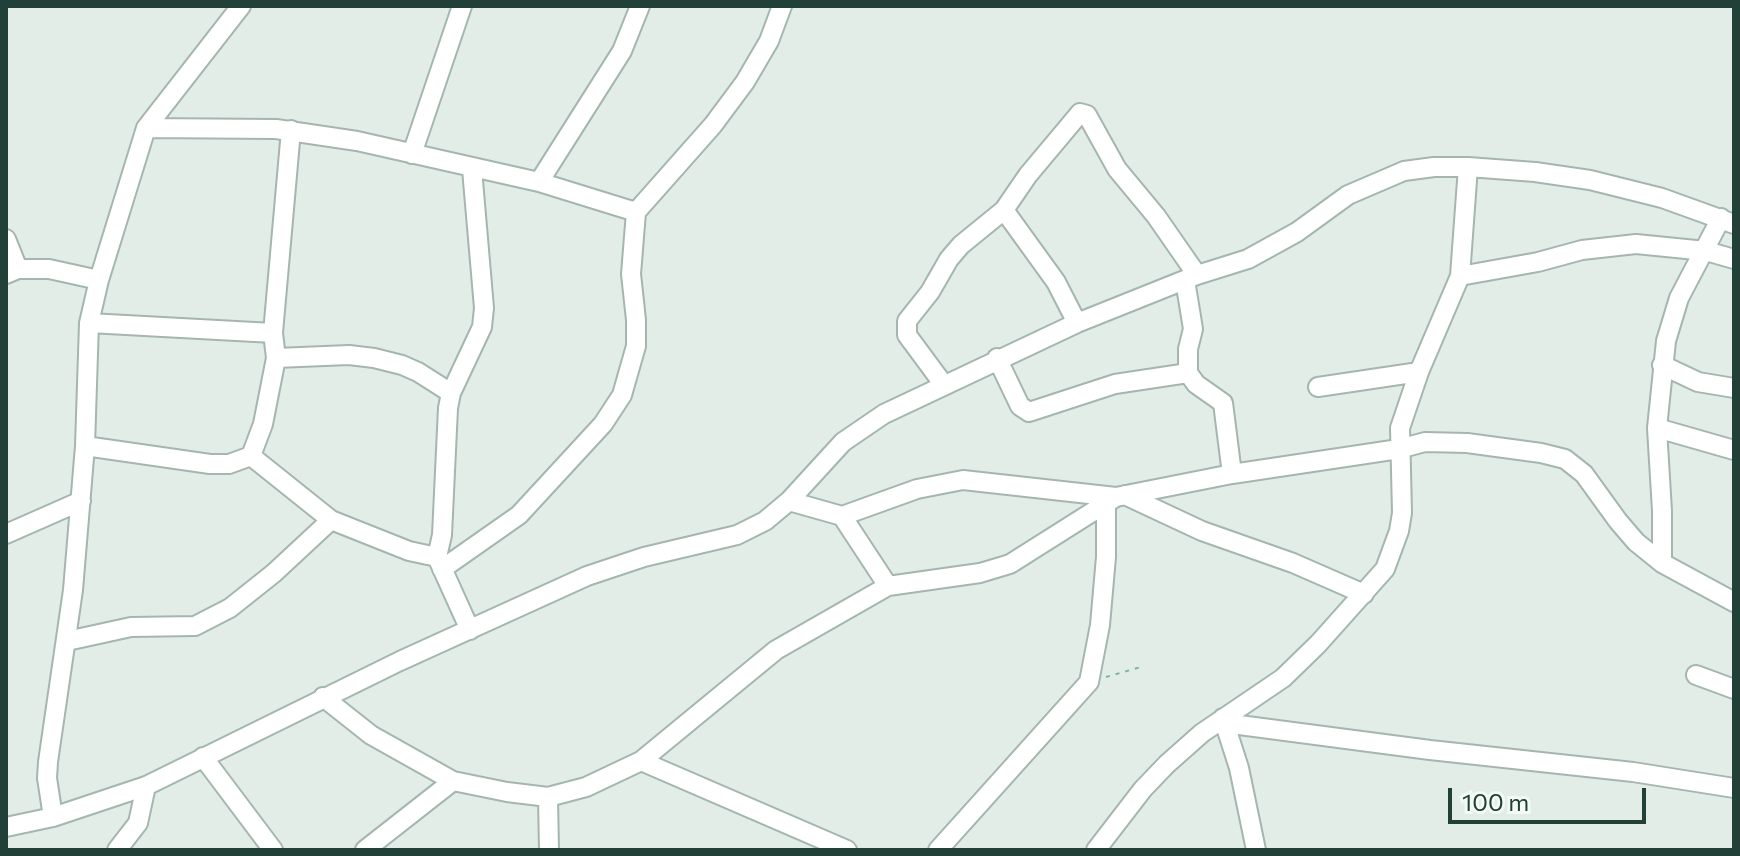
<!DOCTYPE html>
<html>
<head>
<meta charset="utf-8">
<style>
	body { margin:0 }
	#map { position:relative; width:1740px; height:856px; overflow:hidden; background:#e2ede8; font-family:Commissioner,sans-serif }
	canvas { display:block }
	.frame { position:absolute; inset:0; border:8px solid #214037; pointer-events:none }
	.scale { position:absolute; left:1448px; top:788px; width:198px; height:36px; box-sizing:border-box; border:4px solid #214037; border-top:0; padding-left:10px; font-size:24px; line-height:28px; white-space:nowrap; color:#214037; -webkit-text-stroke:6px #f3faf6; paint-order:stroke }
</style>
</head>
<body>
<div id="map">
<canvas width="1740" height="856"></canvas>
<div class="frame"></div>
<div class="scale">100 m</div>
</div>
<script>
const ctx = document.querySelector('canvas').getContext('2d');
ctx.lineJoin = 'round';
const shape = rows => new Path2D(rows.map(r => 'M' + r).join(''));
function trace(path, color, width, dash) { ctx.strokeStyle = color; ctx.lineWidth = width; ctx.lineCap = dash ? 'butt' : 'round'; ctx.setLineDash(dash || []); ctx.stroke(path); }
const minor = shape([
	[146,128,276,129,357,141,539,182,636,212],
	[412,154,462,6],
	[539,182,622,51,640,6],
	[1004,210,1056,282,1077,323],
	[6,239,18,269],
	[6,274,18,269,49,269,99,280],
	[1460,276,1538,262,1582,250,1636,244,1706,251,1734,259],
	[1185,280,1193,329,1188,349,1188,373,1196,384,1223,403,1232,474],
	[89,323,273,333],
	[276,358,349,355,374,358,402,365,418,372,451,393],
	[997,358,1020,406,1029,412,1115,384,1188,373],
	[1662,365,1698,382,1734,388],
	[944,385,907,335,907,321,930,292,949,259,961,245,1004,210,1028,175,1080,113,1087,115,1117,169,1156,216,1197,275],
	[1318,387,1419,372],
	[1657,428,1734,450],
	[85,446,210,464,229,464,251,456],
	[251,456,263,424,276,358,273,333,291,130],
	[251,456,331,520,409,551,437,557],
	[1125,495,1202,531,1293,563,1364,594],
	[789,501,842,516,917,489,963,480,1116,497],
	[842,516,888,586,980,573,1010,564,1116,497,1232,474,1399,449,1425,442,1467,443,1541,453,1565,459,1584,474,1618,521,1636,542,1662,563,1734,602],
	[6,534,81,501],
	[1662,563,1662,511,1657,428,1666,341,1679,298,1721,218],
	[442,569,519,515,603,424,622,395,636,346,636,320,631,274,636,212,713,125,745,82,769,41,782,6],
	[470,630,437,557,442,535,448,408,451,393,482,327,484,308,472,169],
	[67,641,131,627,195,626,230,608,274,573,331,520],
	[1696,675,1734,689],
	[323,697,371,735,453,781,507,792,548,797,586,787,641,761,776,650,888,586],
	[1223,718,1239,768,1256,850],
	[1224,723,1430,750,1633,772,1734,788],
	[203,757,273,850],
	[641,761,847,850],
	[548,797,549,850],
	[53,817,47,778,48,762,73,590,85,446,89,323,99,280,146,128,241,6],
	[6,827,53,817,146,786,400,661,587,576,644,557,737,535,765,521,789,501,843,442,884,414,1077,323,1197,275,1248,259,1297,232,1348,195,1404,171,1434,167,1468,167,1535,172,1590,180,1662,198,1734,224],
	[117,850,138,823,146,786],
	[365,850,453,781],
	[938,850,1089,682,1100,625,1106,557,1106,502],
	[1096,850,1143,789,1167,764,1202,733,1283,678,1318,644,1385,569,1399,531,1402,513,1400,428,1419,372,1460,276,1468,167]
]);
trace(minor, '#a4b6af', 22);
trace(shape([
	[1106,677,1141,667]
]), '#81b3a3', 2, [4, 6]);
trace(minor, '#fff', 18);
</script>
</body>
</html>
